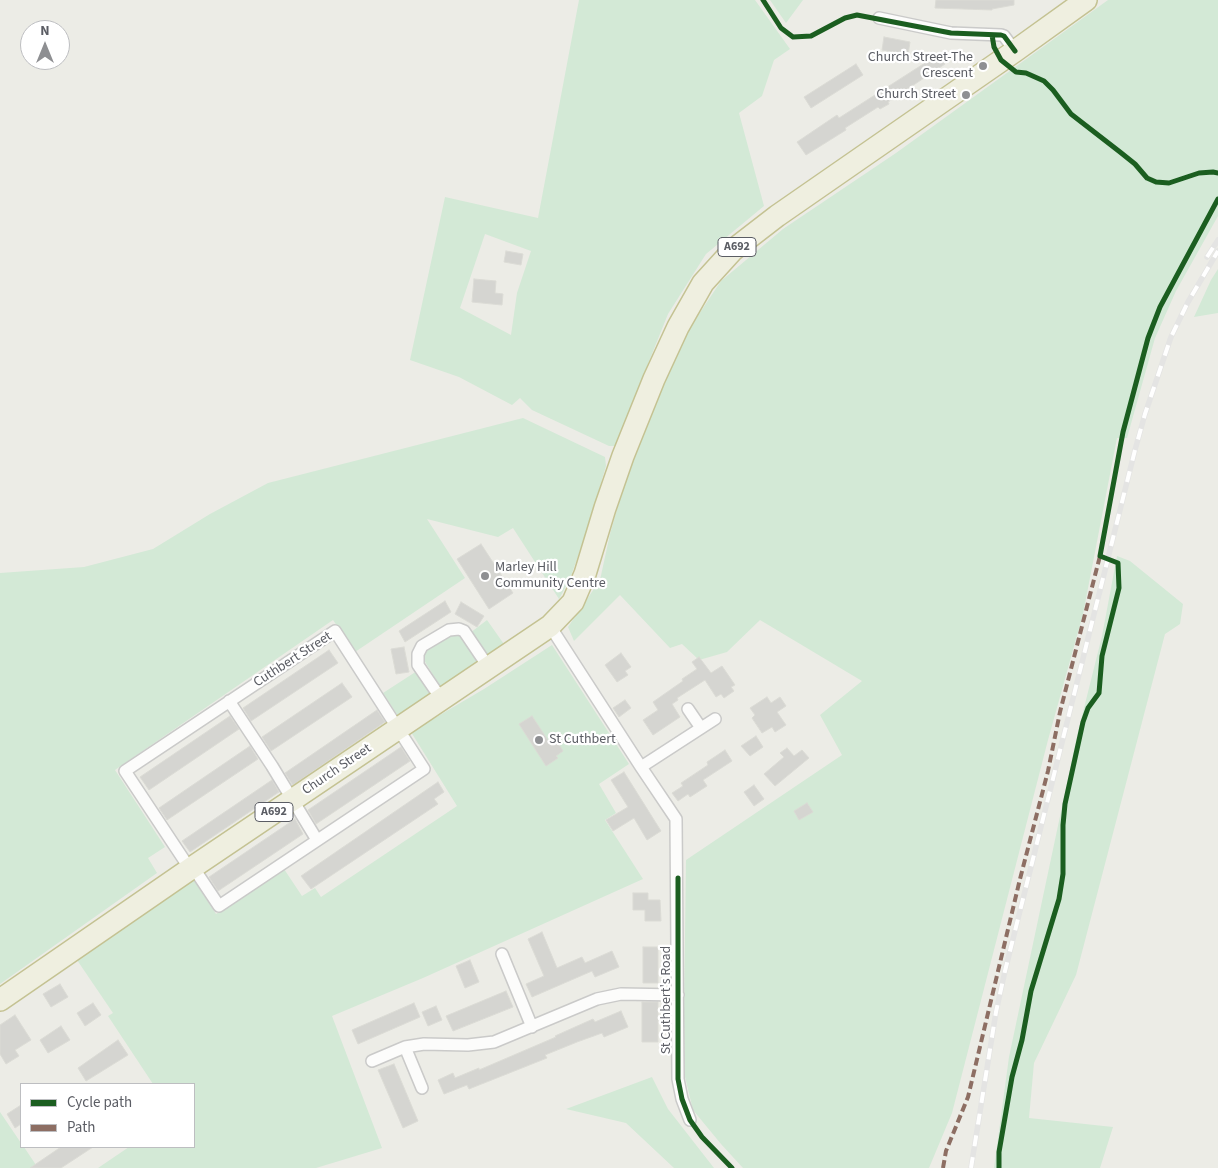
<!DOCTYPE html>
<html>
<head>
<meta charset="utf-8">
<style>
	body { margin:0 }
	#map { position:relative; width:1218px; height:1168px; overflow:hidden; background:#ecece6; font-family:"Source Sans 3",sans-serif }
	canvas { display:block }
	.legend { position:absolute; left:20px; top:1083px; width:175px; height:65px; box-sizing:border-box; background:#fff; border:1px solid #bdbec1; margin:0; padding:6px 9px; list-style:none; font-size:15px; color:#5b5d64 }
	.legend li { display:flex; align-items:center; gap:10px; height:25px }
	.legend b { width:25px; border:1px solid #bdbec1 }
	.north { position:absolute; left:20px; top:20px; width:50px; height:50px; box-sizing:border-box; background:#fff; border:1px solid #bdbec1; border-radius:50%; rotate:0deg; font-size:14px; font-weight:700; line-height:20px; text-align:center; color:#5b5d64 }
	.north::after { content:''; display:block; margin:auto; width:18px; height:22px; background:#8e8f92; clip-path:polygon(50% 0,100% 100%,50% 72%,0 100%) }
</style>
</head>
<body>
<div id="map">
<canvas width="1218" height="1168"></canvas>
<ul class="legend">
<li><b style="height:6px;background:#1b5e20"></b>Cycle path</li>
<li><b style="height:6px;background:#8d6e63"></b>Path</li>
</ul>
<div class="north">N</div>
</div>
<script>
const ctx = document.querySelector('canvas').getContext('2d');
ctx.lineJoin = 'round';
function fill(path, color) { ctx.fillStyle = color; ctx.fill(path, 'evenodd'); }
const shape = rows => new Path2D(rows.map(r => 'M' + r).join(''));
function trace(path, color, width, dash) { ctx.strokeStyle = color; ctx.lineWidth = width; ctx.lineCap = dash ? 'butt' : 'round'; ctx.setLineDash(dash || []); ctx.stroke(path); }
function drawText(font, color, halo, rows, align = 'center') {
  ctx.font = font + ' "Source Sans 3",sans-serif'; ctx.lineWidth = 4.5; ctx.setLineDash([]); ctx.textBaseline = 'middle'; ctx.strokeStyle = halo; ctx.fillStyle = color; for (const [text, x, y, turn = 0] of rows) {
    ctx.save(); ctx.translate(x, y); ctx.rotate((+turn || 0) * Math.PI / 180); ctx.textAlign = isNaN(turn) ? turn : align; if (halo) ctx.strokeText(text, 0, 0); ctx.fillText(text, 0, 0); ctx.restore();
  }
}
fill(shape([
	[579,0,755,0,790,49,774,60,762,96,739,113,764,206,706,254,668,314,615,446,609,446,532,410,520,398,512,405,459,377,410,360,445,197,538,218],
	[485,234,531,251,517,293,511,335,460,308],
	[770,0,803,0,786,23],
	[1108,0,1218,0,1218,216,1176,291,1155,338,1127,438,1117,438,1083,614,1048,740,952,1113,929,1168,743,1168,721,1144,693,1110,685,1077,684,1010,686,860,842,755,820,715,862,681,760,620,727,652,699,660,682,644,670,648,620,595,574,641,568,627,600,580,610,534,624,485,655,400,681,341,721,281,783,229,896,153],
	[1218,269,1218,313,1194,317,1211,280],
	[523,418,605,457,606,466,588,527,570,579,559,599,513,528,498,537,427,519,465,578,355,652,333,620,115,770,165,847,148,858,157,873,0,984,0,573,84,567,153,549,210,514,268,483],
	[1117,556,1130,561,1183,604,1180,624,1165,634,1076,975,1034,1063,1029,1118,1113,1127,1100,1168,994,1168,1009,1057,1077,736,1102,636],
	[487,620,506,647,488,659,470,633],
	[453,634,461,635,478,664,441,688,424,660,423,654,425,649],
	[552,645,629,764,599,784,616,813,605,820,643,879,423,978,332,1016,382,1148,316,1168,98,1168,129,1147,194,1147,194,1084,153,1084,108,1016,113,1013,77,960,194,880,216,914,284,869,302,896,315,888,321,897,457,806,411,732,484,689],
	[417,671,431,693,398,716,383,693],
	[652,1077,668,1109,714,1168,674,1168,626,1123,566,1109],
	[0,1112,21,1143,21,1147,24,1147,38,1168,0,1168]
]), '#d3e9d6');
const building = shape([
	[936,0,1014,0,1014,5,992,9,992,10,935,8,936,0],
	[884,37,910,42,908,55,882,50,884,37],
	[939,54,945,64,888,102,889,104,880,109,878,107,845,128,846,130,806,155,797,142,837,115,839,118,939,54],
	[856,64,863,75,811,108,804,97,856,64],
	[506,251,523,254,521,265,504,262,506,251],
	[474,279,496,281,495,293,503,294,502,305,472,302,474,279],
	[481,544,513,593,489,609,457,559,481,544],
	[445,601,451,612,405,642,399,631,445,601],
	[461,602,484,616,477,627,455,614,461,602],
	[404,647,409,672,396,674,391,649,404,647],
	[329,650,338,663,251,721,243,708,329,650],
	[621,653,631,667,625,671,628,675,617,682,605,665,621,653],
	[699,657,711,673,722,666,735,685,731,687,734,691,724,698,721,694,716,697,705,680,677,698,678,700,672,704,680,717,653,735,643,720,658,710,653,702,683,681,682,679,697,669,692,662,699,657],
	[342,683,352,697,271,751,262,737,342,683],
	[767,697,771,703,780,697,786,706,777,712,786,725,775,732,772,727,762,733,752,718,755,715,750,708,767,697],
	[625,700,631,708,619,717,613,708,625,700],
	[377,710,385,722,293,785,292,784,285,773,377,710],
	[230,716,239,729,149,790,140,777,230,716],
	[532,716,549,742,555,738,563,751,556,756,558,758,546,766,519,724,532,716],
	[756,736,763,747,750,756,741,746,756,736],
	[250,746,258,759,167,820,159,808,250,746],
	[401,747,410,761,316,824,308,810,401,747],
	[787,748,794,756,802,750,809,758,775,786,764,774,784,757,780,753,787,748],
	[725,750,732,761,703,780,707,786,690,797,688,794,678,801,672,793,683,786,681,783,708,765,707,762,725,750],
	[624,772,661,831,647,840,634,818,613,831,606,820,628,807,611,780,624,772],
	[272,780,279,792,190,852,182,841,272,780],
	[438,782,444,792,434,799,438,804,311,889,301,876,438,782],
	[754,785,764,799,754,806,744,792,754,785],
	[807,803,813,812,799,820,794,811,807,803],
	[295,819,303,834,218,891,209,877,295,819],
	[633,893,648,893,648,900,660,900,661,921,645,921,645,910,633,910,633,893],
	[542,932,557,968,582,957,585,963,612,951,619,967,595,977,592,971,532,997,526,984,544,976,528,939,542,932],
	[643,947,658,947,658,983,643,983,643,947],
	[470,960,479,982,465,988,456,966,470,960],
	[60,984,68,997,51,1007,43,994,60,984],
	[506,991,513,1007,453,1031,446,1016,506,991],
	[642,1002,658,1002,658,1042,642,1042,642,1002],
	[93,1003,101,1015,85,1026,77,1013,93,1003],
	[414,1003,420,1017,358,1044,352,1030,414,1003],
	[436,1006,442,1020,428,1026,422,1012,436,1006],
	[621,1011,628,1027,604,1037,602,1033,577,1042,545,1055,547,1058,469,1089,467,1085,444,1094,438,1080,453,1073,455,1078,479,1068,479,1070,556,1037,555,1036,593,1019,595,1022,621,1011],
	[15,1015,31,1040,15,1050,19,1056,6,1064,0,1054,0,1025,15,1015],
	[61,1026,70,1040,48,1053,40,1040,61,1026],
	[118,1040,128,1055,86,1081,78,1068,118,1040],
	[394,1064,418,1121,403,1128,378,1070,394,1064],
	[21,1105,21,1124,15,1128,7,1114,21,1105],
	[61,1147,93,1147,61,1168,30,1168,61,1147]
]);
fill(building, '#d5d5d1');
trace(building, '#dbdbd5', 1);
const street = shape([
	[879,18,951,33,1001,35,1004,36,1015,51],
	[550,626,641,767,676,819,678,1079,682,1099,690,1120],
	[442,700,418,665,418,654,422,646,449,630,459,629,464,631,489,668],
	[229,701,272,766,317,840],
	[688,709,701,728],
	[641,767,715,719],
	[190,869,125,771,335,631,424,769,219,906,193,867],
	[502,954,532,1027],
	[405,1047,422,1088],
	[372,1061,405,1047,424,1044,468,1045,494,1042,597,999,621,994,678,995]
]);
const highway = shape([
	[0,1000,193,867,550,626,573,602,585,574,605,508,623,456,654,379,678,327,703,283,733,250,777,216,1015,51,1086,0]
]);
trace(street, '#cacac9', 14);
trace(highway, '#c4c292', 24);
trace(street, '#fcfcfb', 11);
trace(highway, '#efefe0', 21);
const rail = shape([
	[1207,257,1218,240],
	[971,1168,996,1012,1005,971,1135,450,1145,414,1171,337,1188,302,1218,251]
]);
trace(rail, '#e4e4e3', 5.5);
trace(rail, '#fff', 4, [11]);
trace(shape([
	[943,1168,946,1151,968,1097,1020,879,1048,771,1060,712,1100,556]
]), '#8d6e63', 4, [8, 4]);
trace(shape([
	[763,0,781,28,793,37,811,36,845,18,857,15,951,33,1001,35,1004,36,1015,51],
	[992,35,994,47,1001,60,1016,72,1026,73,1044,81,1053,90,1071,114,1120,152,1135,164,1147,178,1156,182,1169,183,1199,173,1213,172,1218,173],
	[678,878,678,1079,682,1099,690,1120,702,1137,732,1168],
	[999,1168,999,1152,1012,1077,1022,1040,1031,991,1059,899,1063,874,1063,825,1065,804,1083,722,1088,708,1099,693,1102,656,1119,588,1118,563,1100,556,1123,432,1148,338,1160,307,1218,199]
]), '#1b5e20', 5);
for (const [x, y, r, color] of [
	[983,66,5,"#8e8f92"],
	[966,95,5,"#8e8f92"],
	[485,576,5,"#8e8f92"],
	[539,740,5,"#8e8f92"]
]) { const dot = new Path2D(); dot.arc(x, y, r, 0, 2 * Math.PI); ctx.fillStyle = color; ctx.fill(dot); trace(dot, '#fff', 2); }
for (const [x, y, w] of [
	[737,247,38],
	[274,812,38]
]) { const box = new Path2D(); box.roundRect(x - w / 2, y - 9.5, w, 19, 4); ctx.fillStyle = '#fff'; ctx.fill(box); trace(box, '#5b5d64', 1); }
drawText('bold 12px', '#5b5d64', null, [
	["A692",737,247],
	["A692",274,812]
]);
drawText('14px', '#5b5d64', '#fff', [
	["Church Street-The",973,58],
	["Crescent",973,74],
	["Church Street",956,95],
	["Marley Hill",495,568,"left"],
	["Community Centre",495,584,"left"],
	["St Cuthbert",549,740,"left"]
], 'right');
drawText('14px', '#5b5d64', '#fff', [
	["Cuthbert Street",293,660,-33],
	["Church Street",337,770,-34],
	["St Cuthbert's Road",667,1000,-90]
]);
</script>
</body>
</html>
